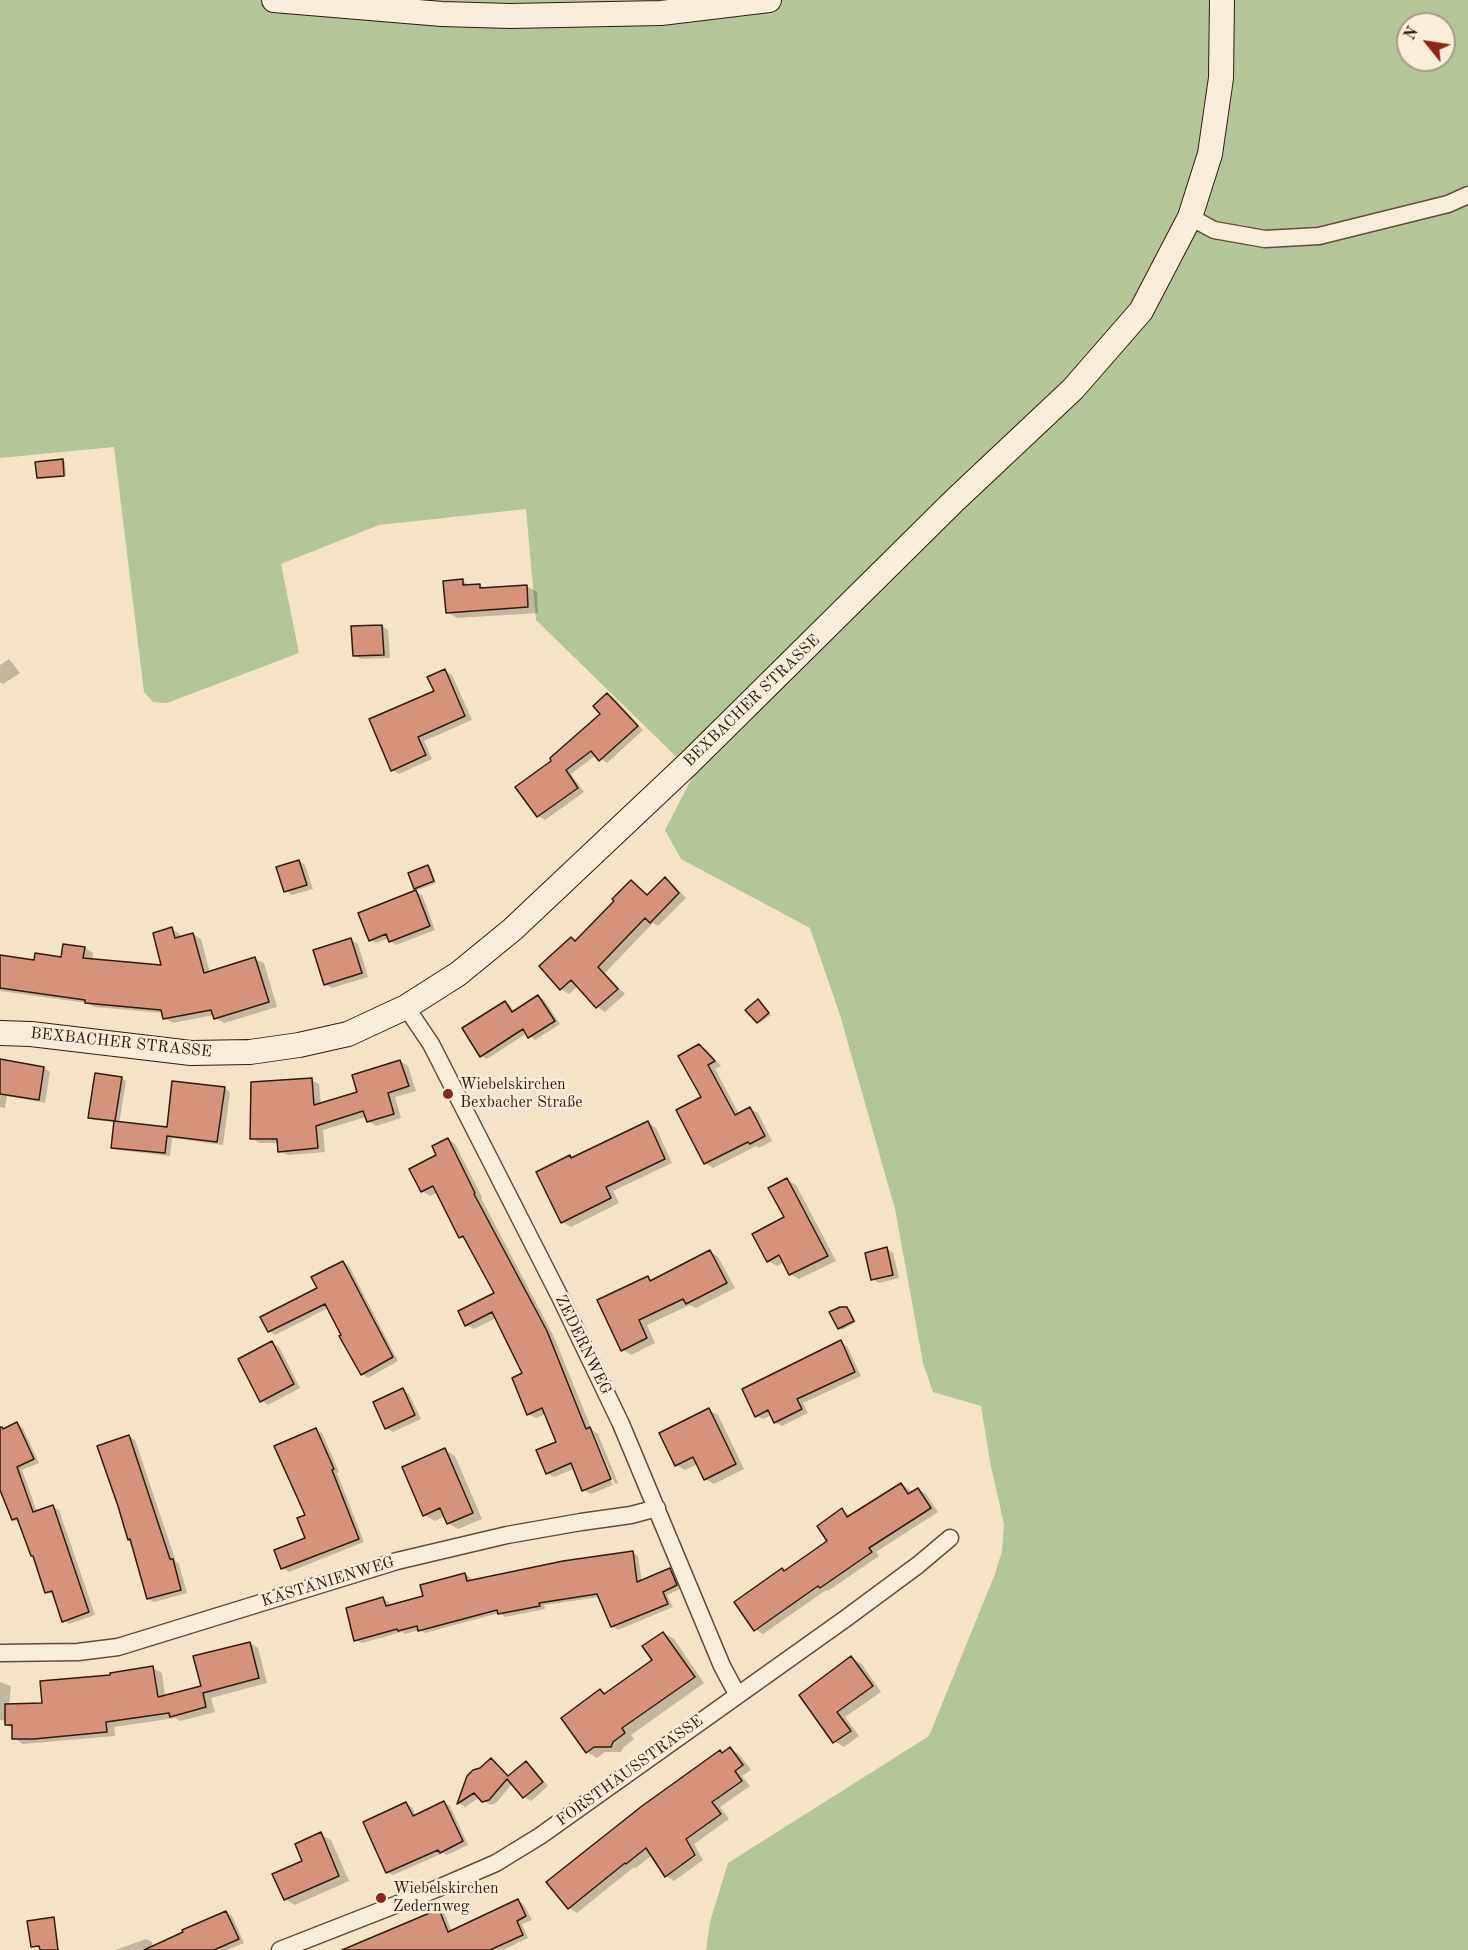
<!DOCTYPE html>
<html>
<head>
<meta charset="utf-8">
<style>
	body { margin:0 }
	#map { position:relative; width:1468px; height:1950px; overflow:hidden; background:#f4e3c6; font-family:"Old Standard TT",serif }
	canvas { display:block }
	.north { position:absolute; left:1396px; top:12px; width:60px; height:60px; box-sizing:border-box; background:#f8edda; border:2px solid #a99989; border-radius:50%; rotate:300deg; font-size:16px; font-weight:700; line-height:24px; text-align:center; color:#321a10 }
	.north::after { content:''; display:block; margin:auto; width:21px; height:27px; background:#8f2418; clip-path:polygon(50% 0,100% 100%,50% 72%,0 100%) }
</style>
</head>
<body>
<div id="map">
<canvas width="1468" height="1950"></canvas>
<div class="north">N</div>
</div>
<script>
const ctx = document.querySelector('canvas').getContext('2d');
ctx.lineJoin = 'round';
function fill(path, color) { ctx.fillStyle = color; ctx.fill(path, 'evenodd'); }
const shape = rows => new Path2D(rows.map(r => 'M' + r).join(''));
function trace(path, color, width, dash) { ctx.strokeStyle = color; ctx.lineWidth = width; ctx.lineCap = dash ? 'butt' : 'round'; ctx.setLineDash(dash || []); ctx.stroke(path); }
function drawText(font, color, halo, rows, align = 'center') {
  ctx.font = font + ' "Old Standard TT",serif'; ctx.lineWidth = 5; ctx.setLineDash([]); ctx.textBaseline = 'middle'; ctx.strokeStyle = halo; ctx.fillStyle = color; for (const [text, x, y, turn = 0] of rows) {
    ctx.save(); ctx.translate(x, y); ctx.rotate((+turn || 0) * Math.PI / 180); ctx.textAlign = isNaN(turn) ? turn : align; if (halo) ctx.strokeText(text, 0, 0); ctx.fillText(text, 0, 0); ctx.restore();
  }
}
fill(shape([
	[0,0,1468,0,1468,1950,706,1950,710,1922,728,1863,929,1736,995,1574,1002,1551,1004,1524,990,1462,981,1406,933,1392,923,1363,895,1209,840,1015,810,928,681,859,665,830,694,774,536,620,526,509,379,525,281,564,299,653,167,703,153,702,144,692,114,447,0,458],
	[1408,24,1444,24,1444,60,1408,60]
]), '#b5c59a');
fill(shape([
	[62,460,65,462,66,476,41,479,38,477],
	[462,581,472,586,480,585,486,589,526,586,537,592,538,613,457,618,447,612],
	[382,626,388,630,390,658,361,659,354,655],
	[9,659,20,673,3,684,0,682,0,665],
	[445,671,452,675,472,720,424,741,432,759,399,774,392,770,436,692],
	[608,694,614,698,643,730,607,763,596,755,571,774,584,792,545,820,538,816,554,761,602,714],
	[299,861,305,865,313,889,292,895,286,891],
	[428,867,431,869,436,883,418,890,416,888],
	[665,879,673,884,686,898,658,926,653,923,605,973,625,994,605,1012,597,1007,578,986,569,994,561,989,541,966,577,942,616,901,631,881,648,895],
	[416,892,422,895,435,930,396,945,390,941,389,938,376,943,370,940],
	[172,929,180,934,181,937,193,934,201,939,210,973,255,959,264,963,277,1007,224,1023,215,1018,214,1015,173,1023,164,1018,164,1013,95,1007,87,1003,0,991,0,957,35,961,62,959,85,948,93,953,92,960,163,967],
	[351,940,358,944,368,977,332,988,325,984],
	[538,997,544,1000,560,1024,535,1040,527,1033,487,1059,481,1056,505,1002,510,1005,514,1012],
	[758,1001,771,1015,760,1023,758,1022],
	[699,1046,707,1050,721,1066,715,1069,739,1114,750,1109,758,1113,772,1141,759,1148,756,1146,713,1168,705,1163,703,1097],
	[0,1061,44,1068,50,1072,45,1103,7,1096,5,1108,0,1107],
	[400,1061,408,1066,416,1091,395,1097,401,1118,376,1126,368,1121,366,1117,323,1130,325,1152,288,1155,280,1151,279,1143,259,1143,252,1138,311,1080,319,1084,321,1104,359,1093],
	[121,1078,126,1081,119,1124,168,1128,224,1088,230,1092,223,1145,172,1138,170,1156,118,1150,112,1147,115,1122,94,1120,89,1117],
	[648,1123,656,1128,672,1163,613,1191,619,1203,571,1227,562,1222,538,1173],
	[448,1139,455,1144,482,1197,481,1198,554,1337,592,1430,598,1434,618,1483,615,1484,593,1431,590,1431,613,1485,591,1494,583,1490,574,1469,554,1477,547,1473,557,1443,546,1414,536,1418,528,1414,524,1374,496,1318,474,1329,466,1325,496,1293,468,1242,460,1237,438,1192,430,1196,422,1191],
	[787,1180,796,1185,836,1261,799,1279,790,1274,784,1262,777,1266,768,1261,786,1218],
	[887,1249,893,1253,899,1278,879,1283,872,1279],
	[710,1251,718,1257,735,1288,696,1308,690,1305,647,1325,655,1343,631,1355,622,1349,648,1278,654,1281],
	[343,1262,349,1266,398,1361,368,1378,362,1374,328,1308,275,1335,269,1331,319,1289],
	[846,1308,850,1310,856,1322,842,1330,839,1328],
	[841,1342,847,1346,861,1376,803,1403,808,1413,782,1426,775,1422,772,1415,763,1419,757,1416],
	[272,1343,279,1347,300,1388,268,1405,262,1401,240,1360],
	[403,1390,409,1394,421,1419,393,1432,386,1428],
	[709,1410,718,1415,744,1469,714,1484,705,1479,698,1464,685,1470,676,1465],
	[16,1424,23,1428,39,1463,22,1470,37,1512,53,1507,59,1510,95,1615,69,1624,63,1620,54,1595,46,1592,35,1557,32,1555,20,1522,12,1520,0,1485,0,1432],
	[316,1430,322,1433,339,1472,337,1473,364,1542,289,1572,283,1568,307,1539,307,1515],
	[129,1436,135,1440,176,1562,179,1564,187,1593,154,1602,148,1599,132,1541,129,1539],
	[445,1450,455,1456,482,1519,458,1529,448,1523,445,1516,435,1521,424,1515],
	[901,1484,909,1489,912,1494,918,1489,926,1494,938,1512,876,1552,879,1556,828,1591,826,1590,763,1634,755,1629,782,1570,786,1572,829,1542,842,1510,851,1516],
	[632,1552,638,1556,642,1582,670,1570,675,1573,682,1588,667,1595,673,1607,618,1630,612,1626,600,1597,544,1605,545,1609,505,1617,499,1613,425,1633,419,1630,405,1634,402,1632,362,1643,356,1640,383,1599,389,1602,390,1606,425,1597,465,1574,471,1578,472,1582],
	[663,1633,674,1639,704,1683,631,1735,634,1739,623,1748,621,1752,605,1752,597,1758,587,1752,600,1690,607,1694,654,1661],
	[250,1643,258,1648,267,1683,211,1698,215,1712,180,1721,175,1718,114,1727,115,1736,23,1744,14,1738,14,1729,7,1725,7,1721,0,1720,0,1682,11,1686,9,1706,44,1705,112,1677,153,1668,162,1673,165,1696,203,1687],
	[851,1658,861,1663,881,1692,845,1717,859,1736,844,1747,835,1742,801,1695],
	[730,1749,739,1754,751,1770,742,1776,750,1786,720,1807,729,1819,694,1844,703,1860,674,1881,666,1876,652,1855,636,1868,634,1867,577,1913,569,1908,720,1751,724,1754],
	[491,1760,498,1764,510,1777,526,1763,532,1767,548,1786,531,1801,524,1797,513,1783,496,1803,490,1805,480,1797,465,1807,459,1803,468,1777,481,1769],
	[444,1803,450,1806,468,1845,447,1855,443,1853,393,1875,387,1872,406,1804,412,1807,416,1816],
	[320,1834,331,1840,349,1881,295,1905,285,1899],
	[518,1901,524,1905,532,1920,522,1924,528,1938,503,1950,343,1950,439,1911,445,1914,452,1932],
	[226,1912,232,1916,244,1943,227,1950,115,1950,146,1939,152,1942,152,1948]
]), '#0003');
const building = shape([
	[63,459,64,476,37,478,35,462,63,459],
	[463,579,463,585,480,584,480,588,527,585,528,607,446,613,443,581,463,579],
	[382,625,384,655,353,656,351,626,382,625],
	[445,669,465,716,418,737,426,755,391,771,369,719,434,691,427,677,445,669],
	[607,693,638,726,599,761,591,751,566,770,578,788,537,817,515,787,551,761,550,758,600,714,593,706,607,693],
	[299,860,307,885,284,892,276,867,299,860],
	[428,865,434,881,414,889,408,873,428,865],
	[665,877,679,893,650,923,645,918,598,967,618,989,596,1008,571,980,560,990,539,966,571,937,575,941,614,901,612,899,631,880,647,895,665,877],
	[416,890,430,926,389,942,386,934,369,941,358,913,416,890],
	[172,927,175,938,193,933,204,973,255,957,269,1002,214,1019,211,1010,163,1019,161,1010,85,1003,85,1000,0,988,0,955,34,960,35,953,61,957,63,944,85,947,83,958,161,965,153,933,172,927],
	[351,938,362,973,324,985,313,950,351,938],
	[538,995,555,1021,528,1038,523,1029,480,1057,462,1028,505,1001,512,1012,538,995],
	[758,999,769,1013,757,1023,745,1010,758,999],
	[699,1044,715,1061,708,1065,735,1115,750,1107,765,1136,750,1144,748,1142,704,1164,676,1110,701,1097,678,1056,699,1044],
	[0,1059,44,1067,39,1100,0,1094,0,1059],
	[400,1060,409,1086,388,1093,394,1114,367,1122,363,1111,316,1126,318,1148,278,1152,277,1139,250,1139,251,1082,312,1078,314,1105,357,1092,352,1075,400,1060],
	[95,1073,122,1077,115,1121,88,1118,95,1073],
	[172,1081,225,1087,217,1142,167,1136,165,1153,111,1148,114,1121,167,1127,172,1081],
	[648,1121,665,1159,606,1187,611,1198,561,1223,536,1172,570,1155,571,1158,648,1121],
	[448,1138,475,1193,474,1194,547,1331,586,1429,590,1427,611,1479,582,1491,571,1463,546,1474,536,1450,556,1442,542,1408,527,1415,512,1378,522,1373,492,1312,465,1326,458,1311,494,1293,463,1236,459,1238,433,1186,421,1192,409,1169,436,1155,432,1146,448,1138],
	[787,1178,828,1256,789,1275,779,1255,767,1262,752,1234,784,1217,768,1188,787,1178],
	[887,1247,893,1275,871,1280,865,1253,887,1247],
	[710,1250,727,1283,686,1304,683,1299,639,1320,647,1338,621,1351,597,1300,648,1276,650,1281,710,1250],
	[343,1261,393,1357,361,1375,339,1336,341,1335,325,1304,268,1332,260,1317,317,1288,311,1277,343,1261],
	[840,1307,847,1307,854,1321,838,1329,829,1312,840,1307],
	[841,1340,855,1372,797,1399,802,1409,774,1423,768,1410,755,1417,742,1389,841,1340],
	[272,1341,294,1384,260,1402,238,1359,272,1341],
	[403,1388,415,1415,385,1429,373,1402,403,1388],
	[709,1408,736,1464,704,1480,693,1457,675,1466,659,1433,709,1408],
	[17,1422,34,1459,17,1467,33,1512,53,1505,89,1612,62,1622,52,1591,45,1593,33,1556,31,1556,17,1518,12,1520,0,1490,0,1427,2,1427,3,1429,17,1422],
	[316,1428,334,1469,332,1470,359,1539,281,1569,274,1550,305,1538,297,1518,305,1515,274,1446,316,1428],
	[129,1435,170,1559,173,1559,181,1590,147,1599,130,1539,128,1540,118,1506,97,1446,129,1435],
	[445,1448,473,1513,447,1524,440,1508,423,1516,402,1467,445,1448],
	[901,1483,908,1494,918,1488,931,1508,869,1548,872,1552,820,1588,818,1586,754,1631,734,1602,782,1568,784,1571,827,1541,817,1526,842,1508,847,1517,901,1483],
	[633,1551,637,1582,670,1568,677,1585,663,1592,668,1604,611,1627,597,1594,539,1603,540,1606,498,1614,497,1610,418,1631,417,1626,398,1631,397,1629,354,1641,346,1608,383,1597,386,1606,423,1596,420,1585,465,1573,467,1581,563,1561,633,1551],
	[663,1632,695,1677,622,1728,625,1733,613,1742,611,1747,594,1747,586,1753,561,1718,600,1689,604,1694,652,1660,642,1646,663,1632],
	[250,1642,259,1678,203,1693,206,1707,170,1717,169,1713,106,1722,107,1732,34,1739,12,1739,12,1725,5,1725,5,1704,42,1703,40,1681,110,1675,110,1673,153,1666,158,1697,201,1686,193,1656,250,1642],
	[851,1656,873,1686,837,1712,851,1731,833,1743,799,1695,851,1656],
	[730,1747,743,1765,735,1771,742,1781,712,1802,721,1814,686,1839,695,1855,665,1877,646,1848,626,1864,625,1863,568,1909,546,1882,642,1806,720,1750,722,1753,730,1747],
	[491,1758,508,1776,526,1761,543,1782,523,1798,507,1779,489,1800,482,1802,474,1793,457,1804,467,1776,473,1770,480,1768,491,1758],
	[444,1801,463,1841,440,1853,438,1850,386,1873,363,1822,406,1802,413,1816,444,1801],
	[321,1832,339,1876,284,1900,272,1874,302,1861,295,1844,321,1832],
	[518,1899,526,1916,517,1921,523,1935,490,1950,342,1950,439,1909,448,1932,518,1899],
	[226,1911,239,1939,214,1950,144,1950,183,1932,182,1930,226,1911],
	[54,1917,58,1950,40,1950,39,1946,31,1947,27,1921,54,1917]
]);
fill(building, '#d6937b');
trace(building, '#321a10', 1.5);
const street = shape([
	[1190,217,1214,230,1265,239,1319,236,1448,204,1468,195],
	[406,1007,431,1044,560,1297,621,1424,722,1666,737,1694],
	[0,1653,78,1652,118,1647,397,1561,507,1535,581,1522,631,1515,657,1508],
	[280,1950,436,1889,496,1863,540,1836,845,1619,918,1565,950,1538]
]);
const secondary = shape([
	[274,0,442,14,510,16,661,13,769,0],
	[0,1033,31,1034,191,1053,250,1052,299,1045,348,1034,406,1007,458,974,513,929,689,763,955,500,1073,389,1141,311,1190,217,1210,154,1221,78,1222,0]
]);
trace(street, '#624c3e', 19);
trace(secondary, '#321a10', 26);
trace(street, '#f8edda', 16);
trace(secondary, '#f8edda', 24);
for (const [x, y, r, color] of [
	[448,1094,6,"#8f2418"],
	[381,1898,6,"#8f2418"]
]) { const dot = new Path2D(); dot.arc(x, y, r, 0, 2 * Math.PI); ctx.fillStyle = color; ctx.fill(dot); trace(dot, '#f8edda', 2); }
drawText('16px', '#321a10', '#f8edda', [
	["BEXBACHER STRASSE",752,701,-44],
	["BEXBACHER STRASSE",121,1043,6],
	["ZEDERNWEG",583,1345,64],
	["KASTANIENWEG",328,1582,-17],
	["FORSTHAUSSTRASSE",630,1771,-36]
]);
drawText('16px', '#321a10', '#f8edda', [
	["Wiebelskirchen",460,1085],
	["Bexbacher Straße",460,1103],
	["Wiebelskirchen",393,1889],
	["Zedernweg",393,1907]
], 'left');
</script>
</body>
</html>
